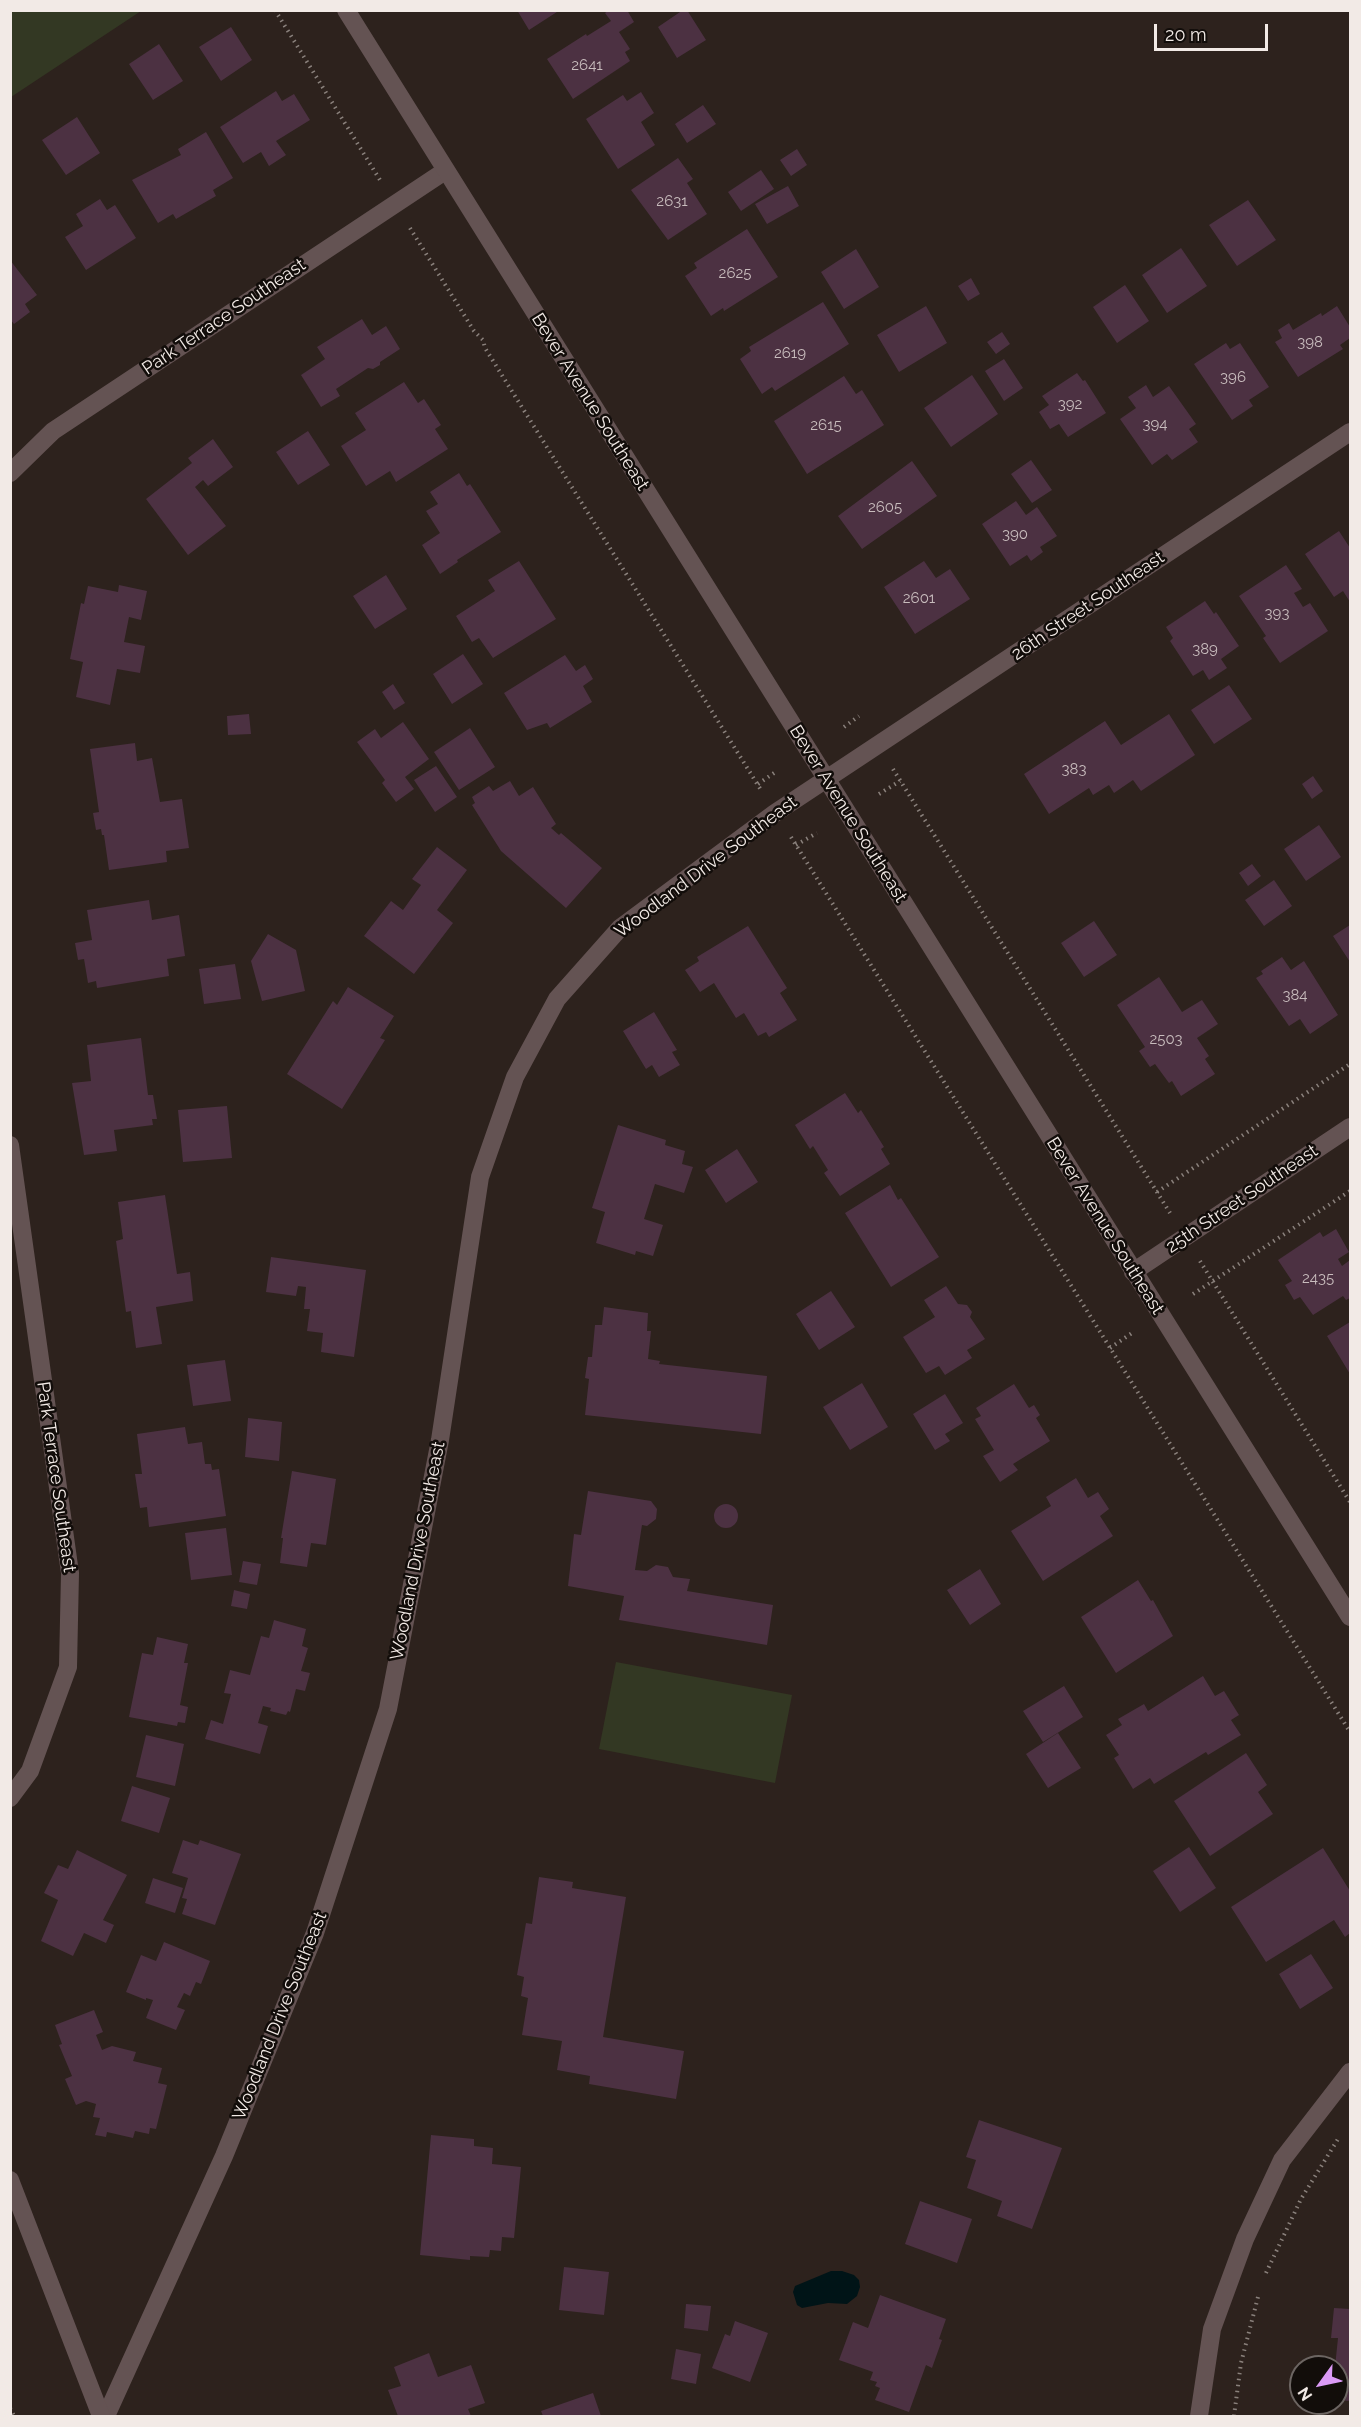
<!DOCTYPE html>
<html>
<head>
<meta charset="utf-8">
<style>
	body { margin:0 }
	#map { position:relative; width:1361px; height:2427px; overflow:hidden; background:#2d221d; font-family:Raleway,sans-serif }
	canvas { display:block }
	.frame { position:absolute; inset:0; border:12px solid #f2eae6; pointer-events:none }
	.north { position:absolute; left:1289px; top:2355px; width:60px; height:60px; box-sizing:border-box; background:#120d0a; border:2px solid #6c6562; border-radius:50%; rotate:237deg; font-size:16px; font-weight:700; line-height:24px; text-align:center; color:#f2eae6 }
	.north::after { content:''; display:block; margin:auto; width:21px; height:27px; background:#db9af6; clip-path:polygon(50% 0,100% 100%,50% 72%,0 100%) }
	.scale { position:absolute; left:1154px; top:24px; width:114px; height:27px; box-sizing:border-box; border:3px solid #f2eae6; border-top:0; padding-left:8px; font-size:18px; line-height:21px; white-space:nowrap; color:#f2eae6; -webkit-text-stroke:4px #120d0a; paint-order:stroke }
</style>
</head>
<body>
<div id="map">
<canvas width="1361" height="2427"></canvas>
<div class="frame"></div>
<div class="north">N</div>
<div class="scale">20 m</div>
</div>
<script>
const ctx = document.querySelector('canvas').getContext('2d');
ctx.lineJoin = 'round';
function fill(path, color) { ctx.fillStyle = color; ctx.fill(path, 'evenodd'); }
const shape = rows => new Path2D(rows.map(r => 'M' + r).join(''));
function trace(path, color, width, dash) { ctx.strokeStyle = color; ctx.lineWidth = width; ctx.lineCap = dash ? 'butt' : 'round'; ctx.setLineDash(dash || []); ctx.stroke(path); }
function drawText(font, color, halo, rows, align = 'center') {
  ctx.font = font + ' Raleway,sans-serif'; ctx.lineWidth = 5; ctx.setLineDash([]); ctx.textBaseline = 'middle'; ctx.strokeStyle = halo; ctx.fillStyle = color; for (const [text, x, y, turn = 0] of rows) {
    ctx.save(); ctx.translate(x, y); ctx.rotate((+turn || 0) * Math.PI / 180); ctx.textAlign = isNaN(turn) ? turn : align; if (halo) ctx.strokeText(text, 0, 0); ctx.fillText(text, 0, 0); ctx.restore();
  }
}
fill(shape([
	[11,10,141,10,141,11,11,97],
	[616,1662,792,1695,775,1783,599,1749]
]), '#333823');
fill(shape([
	[831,2271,842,2271,854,2275,859,2280,860,2287,857,2296,847,2304,828,2303,802,2308,797,2305,793,2292,795,2286]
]), '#001417');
fill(shape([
	[517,10,560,10,529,30],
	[609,10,627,10,634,22,619,32,630,49,625,52,630,61,573,99,547,59,586,34,587,36,611,21,605,13],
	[683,10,687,10,706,40,677,58,658,27],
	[231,27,252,60,221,81,199,47],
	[159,44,183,81,153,100,129,64],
	[276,91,282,101,294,94,310,120,276,141,286,155,269,166,261,152,243,163,220,127],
	[641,92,654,113,641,122,655,145,618,169,586,119,623,95,627,101],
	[703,105,716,124,687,143,675,124],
	[77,117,100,153,66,175,42,140],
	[206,132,233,178,213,190,216,196,176,219,173,214,158,223,132,180,181,155,178,149],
	[797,149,807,165,791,176,780,160],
	[678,158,693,179,687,183,707,214,668,240,631,190],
	[761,170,774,189,741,211,728,192],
	[788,186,799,206,767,224,755,204],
	[100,199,107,210,115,205,136,238,86,270,65,237,83,226,76,214],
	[1248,200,1276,240,1237,266,1209,225],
	[747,229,778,277,724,311,723,308,711,316,685,276,697,268,694,263],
	[1181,248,1207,286,1167,313,1142,275],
	[856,249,879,287,844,309,821,272],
	[10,260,37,295,25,304,30,312,14,324,10,319],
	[971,278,980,294,968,301,958,286],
	[1125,285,1149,321,1117,343,1093,307],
	[823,302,849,344,775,391,772,387,762,394,740,359,751,351,749,347],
	[926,306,947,343,899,372,877,335],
	[1337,306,1350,327,1350,338,1340,345,1343,349,1298,377,1275,342,1282,338,1278,330,1289,323,1293,330,1321,313,1322,316],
	[362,319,372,335,386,326,400,349,380,362,380,365,373,369,368,368,336,389,340,396,321,407,301,375,325,359,317,347],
	[1002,332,1010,344,996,354,987,342],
	[1226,343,1230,349,1240,343,1269,387,1249,400,1253,406,1232,420,1194,364],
	[1004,359,1023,388,1004,401,985,371],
	[1077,373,1083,381,1085,380,1106,413,1068,437,1059,424,1050,429,1039,412,1049,405,1042,396],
	[972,375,998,414,951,447,924,408],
	[844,376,856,394,862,390,884,425,807,474,774,421],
	[404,382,418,403,424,399,441,425,435,429,448,449,396,482,390,471,366,486,341,446,366,430,355,413],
	[1146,385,1153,397,1169,386,1196,424,1189,429,1198,442,1172,460,1167,454,1152,465,1120,419,1136,408,1128,397],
	[308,431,330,465,298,485,276,452],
	[213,439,233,467,208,486,203,480,195,487,226,526,188,555,146,499,192,463,188,458],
	[1031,460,1052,490,1032,503,1011,474],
	[912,461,937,496,862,549,838,516],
	[459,473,467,486,470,484,501,532,457,560,458,562,440,574,422,545,440,533,426,511,438,504,430,492],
	[1016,501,1026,515,1037,507,1057,536,1040,547,1043,552,1031,561,1027,555,1010,566,982,524],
	[1339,531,1350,548,1350,602,1343,591,1334,597,1305,554],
	[519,561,556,619,493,658,479,638,472,642,456,616,495,591,488,580],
	[924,561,936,578,950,569,970,599,915,634,884,587],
	[1286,565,1302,589,1294,593,1303,607,1310,603,1328,631,1280,663,1263,638,1266,636,1239,596],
	[386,575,407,609,375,629,353,596],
	[119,585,147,591,141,620,129,617,124,642,145,646,140,673,117,669,110,705,76,697,83,662,70,659,81,603,84,604,88,586,118,592],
	[1205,601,1214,614,1216,612,1239,646,1221,659,1227,668,1209,680,1203,670,1193,676,1170,641,1173,638,1166,627],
	[463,654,483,684,452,704,433,674],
	[565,655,576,671,585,665,593,679,583,686,592,702,550,728,547,723,527,730,504,693],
	[393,684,405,703,394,710,382,692],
	[1229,685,1252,719,1214,744,1191,710],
	[249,714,251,734,228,735,227,716],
	[1169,714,1195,755,1141,791,1133,780,1114,793,1109,785,1093,795,1089,788,1049,814,1024,774,1105,721,1121,745],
	[403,722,429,759,405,777,414,789,396,802,382,783,385,780,357,742,375,729,381,738],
	[470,728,495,767,459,790,434,752],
	[135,743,137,761,152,758,160,802,182,799,189,848,166,851,167,862,109,870,104,835,102,835,101,829,96,830,93,813,99,812,90,749],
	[436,766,457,797,435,812,414,780],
	[1313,776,1323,791,1312,799,1302,784],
	[510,781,519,796,533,787,556,824,551,828,559,835,561,833,602,868,566,908,501,851,472,805,475,803,472,797,489,786,493,791],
	[1319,825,1341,857,1306,881,1284,849],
	[437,847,467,870,437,910,453,923,414,974,364,936,391,901,403,910,421,885,412,879],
	[1252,864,1261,876,1248,886,1239,873],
	[1274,880,1292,906,1264,926,1245,900],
	[149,900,152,920,179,915,185,956,167,959,169,976,97,988,96,981,88,983,84,959,78,960,75,943,92,940,87,910],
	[1094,921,1117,955,1084,977,1061,943],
	[1350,925,1350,962,1333,936],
	[748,926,787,988,780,993,797,1020,769,1037,766,1032,758,1036,744,1013,736,1018,714,983,700,992,685,970,699,961,697,957],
	[268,934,296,950,305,991,262,1001,251,961],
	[1282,957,1291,970,1304,961,1338,1015,1310,1034,1300,1019,1289,1026,1256,978,1263,974,1261,971],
	[235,964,241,999,204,1004,199,969],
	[1159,977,1182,1012,1202,1000,1218,1024,1197,1038,1209,1056,1205,1059,1215,1074,1181,1096,1172,1081,1169,1083,1155,1064,1150,1067,1139,1051,1145,1047,1117,1005],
	[348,987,394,1016,380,1038,385,1040,342,1109,287,1074,333,1001,337,1005],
	[654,1012,677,1050,672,1052,680,1065,659,1077,652,1065,646,1069,623,1031],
	[141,1038,148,1095,153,1095,157,1119,152,1119,153,1125,114,1130,117,1151,84,1155,72,1083,91,1081,87,1045],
	[845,1093,858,1113,861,1110,884,1147,881,1149,890,1164,840,1196,824,1173,828,1170,813,1146,810,1149,795,1125],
	[227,1106,232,1158,183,1162,178,1110],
	[618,1125,666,1140,665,1145,685,1151,682,1164,693,1167,684,1193,655,1184,644,1219,663,1225,653,1256,636,1251,635,1255,596,1243,605,1212,592,1208],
	[737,1149,758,1182,726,1203,705,1170],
	[890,1185,898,1200,901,1198,939,1257,891,1287,845,1213],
	[165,1195,177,1274,190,1272,193,1301,156,1307,162,1344,136,1348,131,1311,126,1312,116,1241,123,1239,118,1202],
	[1336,1229,1349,1252,1338,1259,1342,1266,1350,1260,1350,1298,1346,1300,1343,1296,1313,1315,1300,1297,1294,1300,1285,1285,1292,1281,1278,1260,1320,1232,1323,1237],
	[271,1257,366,1270,354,1357,321,1352,323,1333,307,1331,310,1309,304,1309,306,1287,298,1286,296,1296,266,1292],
	[946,1286,958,1304,967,1305,972,1312,970,1317,985,1339,967,1350,972,1358,945,1375,939,1366,926,1373,903,1337,935,1317,924,1300],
	[831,1291,855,1327,819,1350,796,1314],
	[604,1307,648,1313,647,1331,651,1331,648,1359,660,1361,659,1364,767,1376,761,1434,585,1415,589,1379,585,1378,588,1357,592,1357,595,1325,602,1325],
	[1350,1322,1350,1374,1327,1336],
	[225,1360,231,1401,193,1406,187,1365],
	[862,1383,888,1427,850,1450,823,1407],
	[1014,1384,1029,1408,1034,1405,1040,1415,1036,1418,1050,1441,1013,1464,1018,1470,1000,1482,983,1456,994,1450,975,1419,981,1416,976,1408],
	[945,1394,963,1423,945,1434,950,1441,935,1450,913,1414],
	[248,1418,282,1422,279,1461,245,1457],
	[185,1427,188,1444,202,1442,205,1464,211,1464,212,1470,219,1469,226,1516,149,1527,147,1507,140,1508,135,1474,142,1474,137,1434],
	[292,1471,336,1479,326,1545,311,1543,307,1567,280,1563,283,1538,281,1538],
	[1076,1478,1088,1498,1098,1492,1109,1509,1100,1516,1113,1536,1043,1581,1011,1531,1051,1506,1046,1497],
	[588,1491,651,1501,657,1509,656,1519,647,1526,642,1525,635,1570,647,1571,656,1565,668,1567,673,1577,690,1579,687,1591,773,1605,767,1645,619,1620,624,1596,568,1586,574,1534,581,1535],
	'714 1516a12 12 0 1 1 24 0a12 12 0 1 1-24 0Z',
	[226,1528,232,1575,191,1580,185,1533],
	[243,1561,261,1564,257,1585,239,1582],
	[980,1569,1001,1604,970,1625,947,1590],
	[1138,1580,1151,1601,1153,1600,1173,1636,1116,1673,1081,1617],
	[234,1590,250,1594,247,1609,231,1606],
	[274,1620,306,1629,302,1646,308,1648,301,1671,310,1673,305,1691,296,1689,290,1712,288,1711,286,1715,270,1711,271,1708,263,1706,258,1723,268,1726,260,1754,205,1739,211,1720,223,1724,231,1694,224,1693,230,1670,250,1675,261,1636,269,1638],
	[157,1637,188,1644,184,1663,188,1663,180,1705,188,1707,185,1723,178,1722,177,1726,129,1717,142,1653,153,1655],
	[1203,1676,1215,1696,1224,1691,1239,1715,1231,1720,1241,1735,1208,1755,1206,1752,1154,1784,1150,1778,1133,1789,1114,1758,1119,1755,1106,1735,1122,1725,1118,1719,1144,1704,1148,1711],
	[1064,1686,1083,1717,1043,1742,1023,1711],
	[1058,1733,1081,1768,1048,1788,1026,1754],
	[146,1735,184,1744,175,1786,136,1777],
	[1246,1753,1267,1785,1258,1792,1273,1814,1210,1856,1174,1801],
	[132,1786,170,1798,159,1833,121,1821],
	[183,1840,198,1845,200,1840,241,1854,215,1925,182,1914,187,1899,182,1898,188,1878,172,1873],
	[1189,1847,1216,1888,1180,1912,1153,1871],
	[1323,1848,1350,1891,1350,1933,1345,1937,1334,1920,1266,1962,1231,1907],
	[77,1850,127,1875,103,1920,114,1925,106,1943,84,1933,73,1956,41,1941,58,1900,44,1893,58,1865,68,1869],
	[539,1877,573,1882,572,1888,626,1897,603,2037,684,2051,676,2099,589,2084,590,2076,557,2070,562,2041,522,2035,528,1998,521,1996,524,1977,517,1975,526,1923,532,1924],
	[153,1878,183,1888,175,1913,145,1903],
	[164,1942,210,1961,201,1984,196,1982,190,1996,184,1993,177,2007,185,2010,176,2030,146,2018,153,2000,146,1998,146,2000,126,1992,141,1955,156,1961],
	[1311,1954,1333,1988,1300,2009,1279,1974],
	[94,2010,103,2032,96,2035,102,2050,112,2046,136,2052,133,2061,162,2068,158,2083,167,2085,156,2129,150,2128,149,2134,135,2131,133,2138,107,2132,106,2137,95,2135,100,2118,93,2117,96,2104,86,2101,76,2105,65,2079,72,2076,59,2045,62,2044,55,2025],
	[979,2120,1062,2148,1032,2229,997,2216,1002,2201,967,2188,976,2160,966,2157],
	[431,2135,474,2139,474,2146,493,2148,492,2164,521,2167,514,2238,502,2237,501,2251,490,2250,489,2257,470,2256,470,2260,420,2255],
	[920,2201,972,2219,957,2263,905,2244],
	[564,2267,609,2272,604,2315,559,2310],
	[880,2295,946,2319,939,2339,942,2340,932,2368,926,2365,909,2412,875,2400,880,2388,875,2386,877,2382,870,2380,873,2372,839,2360,853,2322,868,2328],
	[686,2304,711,2306,708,2331,684,2328],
	[1334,2308,1350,2309,1350,2401,1337,2400,1337,2367,1335,2367,1338,2338,1331,2338],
	[735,2321,768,2333,750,2382,712,2368,725,2334,730,2336],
	[676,2349,701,2354,696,2384,671,2379],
	[429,2353,438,2377,471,2365,485,2403,468,2409,471,2416,398,2416,388,2390,401,2386,394,2367],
	[593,2393,601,2416,543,2416,541,2411]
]), '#4c3142');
trace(shape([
	[275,10,380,180],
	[410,228,474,331,483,340,485,348,761,790],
	[844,727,859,716],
	[893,769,1170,1213],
	[758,784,777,771],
	[879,794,900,781],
	[791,837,1350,1732],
	[796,845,817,833],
	[1157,1192,1350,1064],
	[1200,1261,1350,1502],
	[1193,1294,1350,1191],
	[1110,1348,1132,1333],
	[1266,2273,1301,2199,1338,2139],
	[10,2408,14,2416],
	[1234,2416,1241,2363,1258,2297]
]), '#8a817c', 4, [1.5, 4.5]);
trace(shape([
	[10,473,53,431,445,171],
	[10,1145,70,1573,68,1667,30,1771,10,1798],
	[1133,1272,1350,1127],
	[106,2416,224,2156,315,1933,388,1709,440,1440,480,1177,515,1077,557,999,620,928,775,813,1350,432]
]), '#645353', 18);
trace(shape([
	[346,10,1350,1617],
	[10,2180,101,2416],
	[1199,2416,1212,2329,1245,2239,1282,2160,1350,2072]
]), '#645353', 18);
drawText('15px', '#c8bcbd', null, [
	["2641",587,65],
	["2631",672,201],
	["2625",735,273],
	["398",1310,342],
	["2619",790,353],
	["396",1233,377],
	["392",1070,404],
	["394",1155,424],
	["2615",826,425],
	["2605",885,507],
	["390",1015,534],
	["2601",919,598],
	["393",1277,613],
	["389",1205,649],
	["383",1074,769],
	["384",1295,995],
	["2503",1166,1039],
	["2435",1318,1278]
]);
drawText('18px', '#f2eae6', '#120d0a', [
	["Park Terrace Southeast",224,317,-34],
	["Bever Avenue Southeast",590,402,58],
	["26th Street Southeast",1088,606,-34],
	["Bever Avenue Southeast",848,814,58],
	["Woodland Drive Southeast",706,867,-37],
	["25th Street Southeast",1242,1199,-34],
	["Bever Avenue Southeast",1105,1226,58],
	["Park Terrace Southeast",56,1477,82],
	["Woodland Drive Southeast",418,1551,-79],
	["Woodland Drive Southeast",280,2016,-68]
]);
</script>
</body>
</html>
